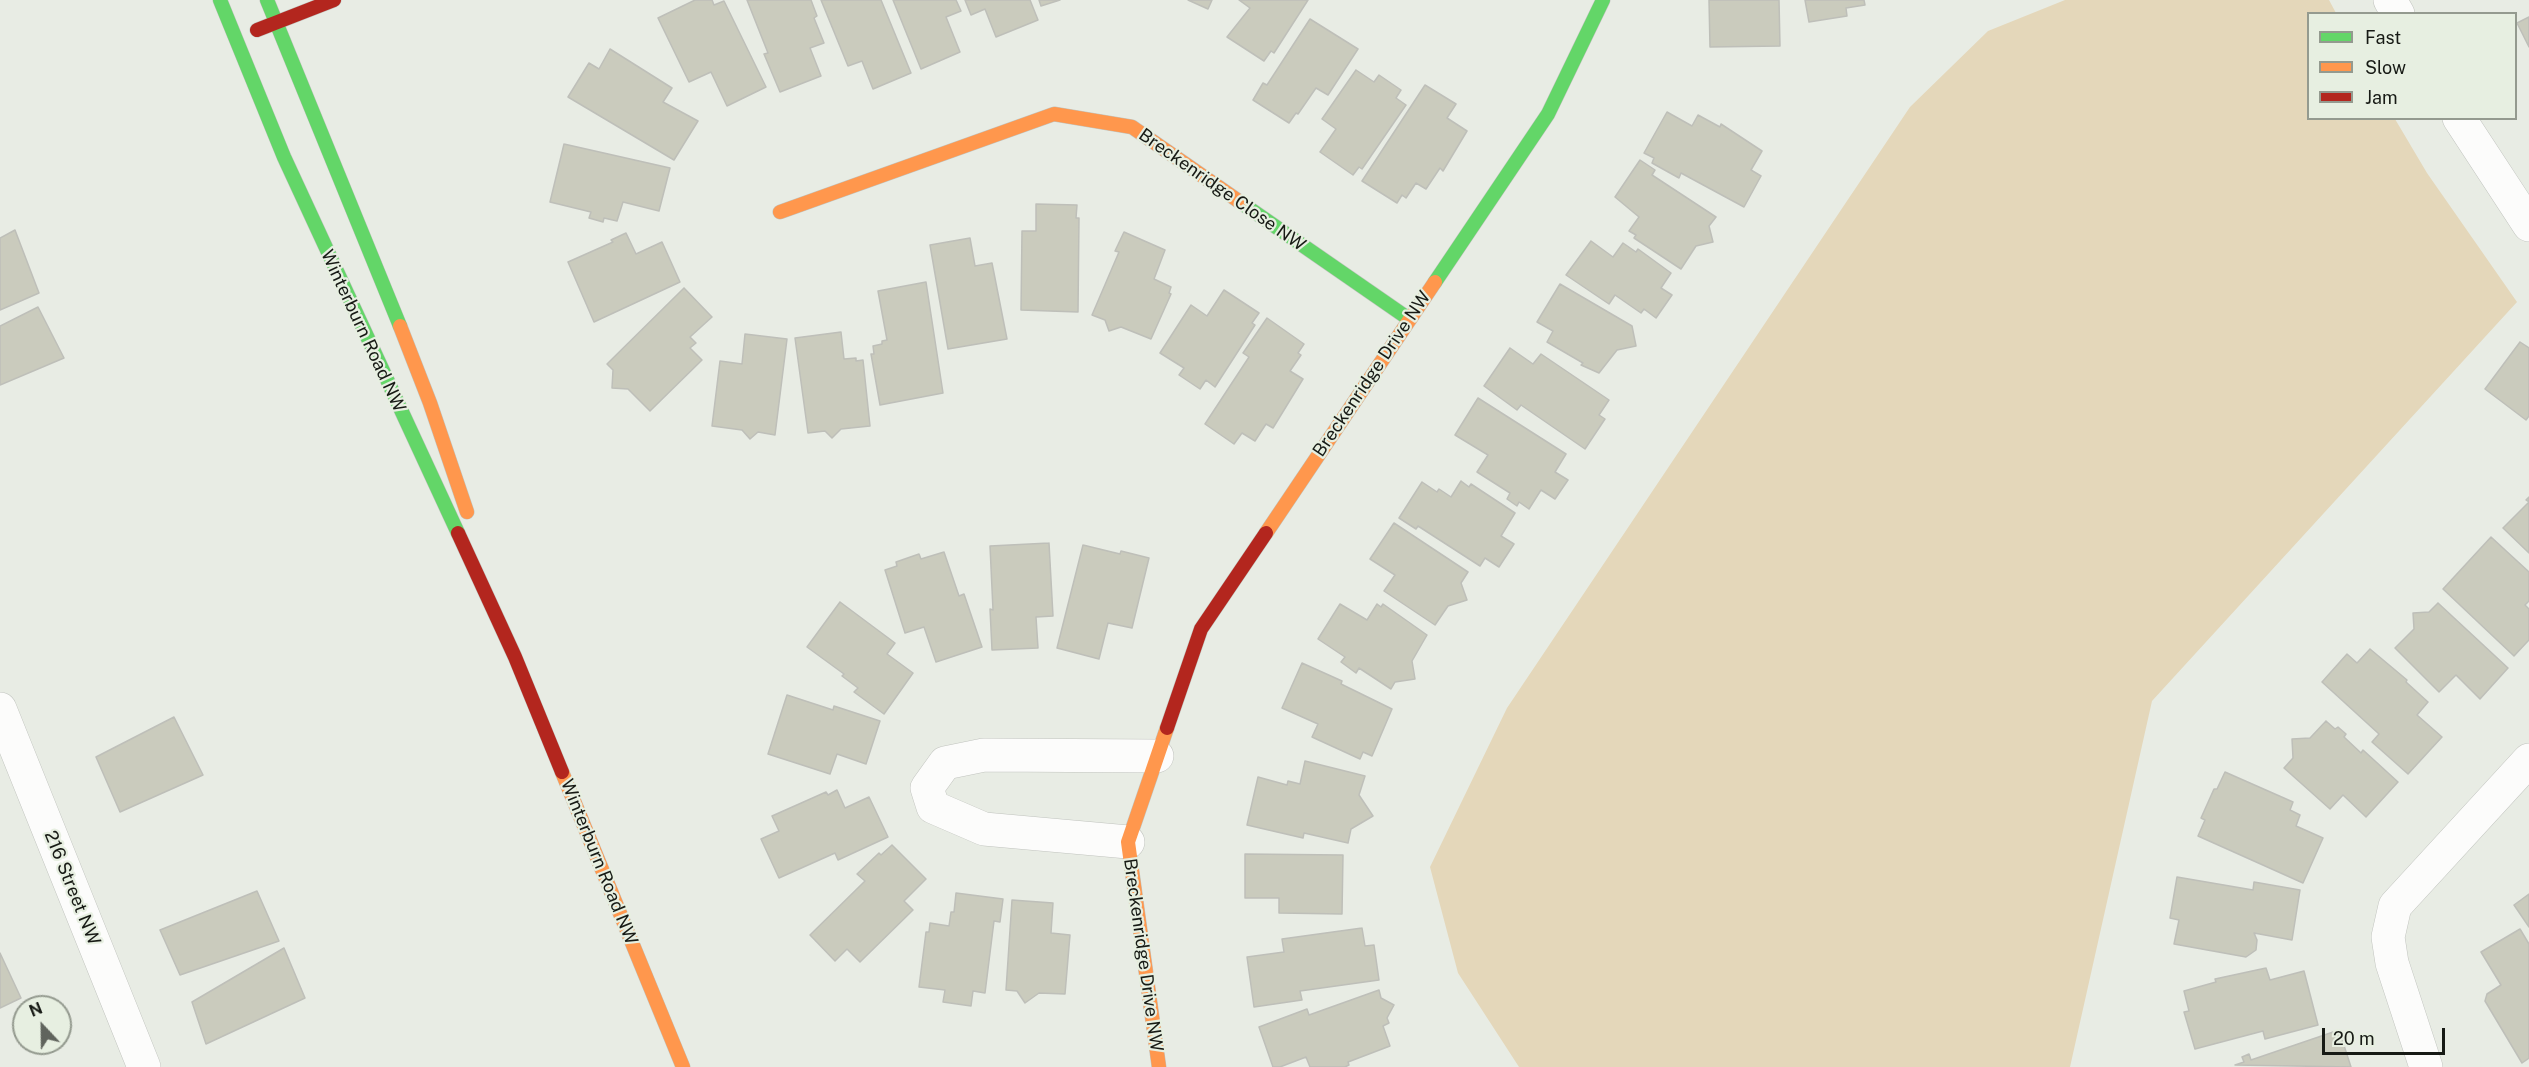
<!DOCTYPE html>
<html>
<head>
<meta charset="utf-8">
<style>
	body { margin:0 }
	#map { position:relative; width:2529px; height:1067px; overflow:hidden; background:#e8ece4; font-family:"Public Sans",sans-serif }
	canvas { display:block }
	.legend { position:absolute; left:2307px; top:12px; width:210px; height:108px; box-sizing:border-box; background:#e7efe1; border:2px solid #949a8f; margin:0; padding:8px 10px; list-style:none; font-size:18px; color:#171a15 }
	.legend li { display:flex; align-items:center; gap:12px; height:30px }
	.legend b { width:30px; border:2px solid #949a8f }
	.north { position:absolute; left:12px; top:995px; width:60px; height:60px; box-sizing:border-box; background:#e7efe1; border:2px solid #949a8f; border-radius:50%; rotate:338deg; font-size:16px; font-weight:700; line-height:24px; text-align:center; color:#171a15 }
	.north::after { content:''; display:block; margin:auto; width:21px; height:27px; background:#60645d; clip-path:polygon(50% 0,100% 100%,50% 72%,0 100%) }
	.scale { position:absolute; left:2322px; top:1028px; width:123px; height:27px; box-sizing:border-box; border:3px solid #171a15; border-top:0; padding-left:8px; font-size:18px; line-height:21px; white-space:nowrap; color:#171a15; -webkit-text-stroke:4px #e7efe1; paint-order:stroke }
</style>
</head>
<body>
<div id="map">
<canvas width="2529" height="1067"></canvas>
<ul class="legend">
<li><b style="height:8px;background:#63d668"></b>Fast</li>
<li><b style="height:8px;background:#ff974d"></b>Slow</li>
<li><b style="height:8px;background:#b3261e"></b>Jam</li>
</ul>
<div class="north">N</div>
<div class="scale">20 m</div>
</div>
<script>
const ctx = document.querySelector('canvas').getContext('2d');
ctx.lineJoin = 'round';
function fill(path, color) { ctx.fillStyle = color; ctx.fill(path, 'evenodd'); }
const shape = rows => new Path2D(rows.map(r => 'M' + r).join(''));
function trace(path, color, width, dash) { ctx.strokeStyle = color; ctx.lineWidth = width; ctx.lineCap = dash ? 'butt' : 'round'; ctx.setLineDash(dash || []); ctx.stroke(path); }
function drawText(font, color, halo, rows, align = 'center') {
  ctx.font = font + ' "Public Sans",sans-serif'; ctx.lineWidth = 4.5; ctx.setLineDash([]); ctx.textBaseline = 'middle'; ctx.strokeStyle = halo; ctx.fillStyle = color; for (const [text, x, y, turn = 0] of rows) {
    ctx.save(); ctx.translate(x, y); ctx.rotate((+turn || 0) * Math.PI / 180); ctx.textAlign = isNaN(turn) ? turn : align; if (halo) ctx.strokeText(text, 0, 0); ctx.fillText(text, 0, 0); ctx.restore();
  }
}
fill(shape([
	[2065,0,2329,0,2336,13,2308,14,2308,118,2395,119,2427,173,2517,302,2152,701,2070,1067,1519,1067,1458,973,1430,867,1507,708,1910,107,1988,31]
]), '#e4d7ba');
const building = shape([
	[695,0,712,0,714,5,724,1,766,87,727,106,711,72,689,82,658,18,695,0],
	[747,0,811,0,817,16,814,18,824,43,810,48,821,76,780,92,764,54,768,53,747,0],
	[821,0,881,0,911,73,873,89,862,61,848,66,821,0],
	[893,0,956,0,961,11,946,17,960,52,921,69,893,0],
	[965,0,1030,0,1038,20,996,37,985,9,971,15,965,0],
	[1039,0,1060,0,1041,6,1039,0],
	[1188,0,1212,0,1208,9,1188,0],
	[1239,0,1308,0,1274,53,1271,51,1264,61,1227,37,1250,8,1239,0],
	[1709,0,1779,0,1780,46,1710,47,1709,0],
	[1805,0,1864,0,1865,5,1846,8,1847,16,1809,22,1805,0],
	[2529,17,2529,47,2517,23,2529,17],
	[1310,19,1358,49,1328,95,1316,88,1298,114,1296,113,1289,123,1253,100,1263,83,1267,85,1310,19],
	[610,49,672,88,663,102,698,121,674,160,568,97,589,63,599,69,610,49],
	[1356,70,1374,82,1379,75,1401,90,1396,98,1406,105,1362,169,1359,167,1353,175,1320,152,1336,129,1322,119,1356,70],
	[1425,85,1456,104,1447,118,1467,131,1443,171,1440,168,1426,189,1416,183,1406,198,1402,195,1397,203,1362,181,1425,85],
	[1667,112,1692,126,1698,115,1720,127,1721,124,1762,151,1751,170,1761,176,1744,207,1681,173,1679,178,1652,163,1654,158,1644,153,1667,112],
	[564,144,670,168,659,211,623,202,617,221,604,218,603,222,589,218,591,212,550,202,564,144],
	[1640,160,1655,170,1652,175,1716,217,1709,226,1713,242,1696,246,1681,269,1634,238,1636,235,1629,231,1639,217,1615,197,1640,160],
	[1036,204,1077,205,1076,218,1079,218,1078,312,1021,310,1022,231,1036,231,1036,204],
	[15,230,39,293,0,310,0,238,15,230],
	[1124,232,1165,250,1154,279,1171,287,1169,293,1171,294,1151,339,1121,327,1109,331,1105,320,1092,315,1119,252,1115,251,1124,232],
	[626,233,636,254,662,242,680,282,594,322,568,262,613,242,611,240,626,233],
	[970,238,975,266,992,263,1007,339,948,349,930,245,970,238],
	[1591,241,1613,257,1623,243,1636,252,1638,249,1671,273,1661,288,1672,295,1656,318,1644,309,1641,313,1615,295,1609,304,1566,275,1591,241],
	[926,282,943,393,880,405,871,354,874,354,873,346,882,344,882,341,887,340,878,291,926,282],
	[1560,284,1632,326,1636,346,1617,350,1599,373,1581,365,1583,363,1547,342,1553,331,1537,322,1560,284],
	[684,288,712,317,690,337,696,343,690,348,702,360,650,411,628,389,612,388,613,370,607,364,684,288],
	[1224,290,1259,313,1252,323,1255,325,1215,387,1206,380,1200,389,1179,375,1184,368,1160,353,1191,305,1207,316,1224,290],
	[38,307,64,358,0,385,0,326,38,307],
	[1267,318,1304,344,1298,353,1301,355,1290,371,1303,379,1273,428,1266,424,1255,441,1242,433,1234,444,1205,424,1249,357,1243,353,1267,318],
	[841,332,844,359,856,358,856,361,863,360,870,426,841,429,832,438,825,431,808,433,795,338,841,332],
	[745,334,787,339,775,435,758,432,750,439,742,430,712,426,720,361,742,364,745,334],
	[2520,342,2529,348,2529,416,2526,420,2485,389,2520,342],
	[1510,348,1533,364,1541,354,1609,400,1599,415,1605,419,1585,449,1521,405,1517,410,1484,386,1510,348],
	[1478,398,1566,454,1555,472,1568,480,1555,499,1541,490,1529,509,1519,502,1517,506,1507,499,1510,493,1477,472,1488,455,1455,435,1478,398],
	[1461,481,1469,487,1471,484,1515,513,1501,536,1514,544,1499,567,1485,558,1480,566,1418,526,1416,529,1399,518,1422,482,1437,492,1439,489,1451,497,1461,481],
	[2529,497,2529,553,2503,528,2529,502,2526,500,2529,497],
	[1394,523,1468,572,1461,583,1467,600,1448,606,1435,625,1384,591,1395,575,1370,559,1394,523],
	[2491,537,2529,572,2529,601,2525,605,2529,609,2529,640,2514,656,2443,589,2491,537],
	[1049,543,1053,616,1036,617,1038,648,992,650,990,609,993,610,990,546,1049,543],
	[1083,545,1120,554,1121,551,1149,558,1132,628,1108,623,1099,659,1057,648,1083,545],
	[944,552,959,596,964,594,982,647,936,662,924,627,905,633,885,570,897,566,896,562,919,554,921,559,944,552],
	[840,602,895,643,887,654,913,673,884,714,854,692,858,688,842,676,844,674,807,647,840,602],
	[2438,603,2508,668,2480,699,2456,675,2439,692,2395,648,2414,629,2413,613,2429,612,2438,603],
	[1340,604,1367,620,1377,604,1381,607,1383,604,1427,635,1412,661,1415,679,1395,682,1391,689,1359,668,1356,673,1341,662,1345,657,1318,639,1340,604],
	[2370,649,2407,680,2406,682,2428,702,2417,715,2442,737,2408,774,2372,742,2379,734,2322,682,2347,654,2357,663,2370,649],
	[1302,663,1342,681,1341,684,1392,709,1372,756,1363,752,1360,759,1312,737,1318,724,1282,708,1302,663],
	[787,695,833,710,834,706,880,721,866,764,837,754,830,774,768,754,787,695],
	[174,717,203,775,120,812,96,757,174,717],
	[2326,721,2335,729,2338,727,2346,734,2344,737,2361,753,2363,750,2398,782,2366,817,2343,795,2330,809,2284,768,2293,758,2292,739,2310,738,2326,721],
	[1305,761,1365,776,1359,795,1373,816,1351,829,1348,843,1304,833,1303,838,1247,825,1258,777,1287,785,1288,781,1300,784,1305,761],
	[2225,772,2293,802,2290,810,2300,815,2296,826,2323,838,2303,883,2198,836,2205,820,2201,818,2214,789,2217,789,2225,772],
	[837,790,845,808,869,797,888,837,838,860,835,853,779,878,761,839,779,831,772,816,826,792,828,795,837,790],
	[892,845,926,879,904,901,913,910,860,962,847,949,835,961,810,935,865,881,857,874,879,853,881,855,892,845],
	[1245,854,1343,855,1342,914,1279,913,1279,898,1245,898,1245,854],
	[2177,877,2253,890,2254,882,2300,890,2292,940,2254,933,2257,940,2256,950,2246,957,2174,944,2179,920,2170,918,2177,877],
	[257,891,279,941,180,975,160,930,257,891],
	[956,893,1003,899,1000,922,994,921,985,993,973,991,971,1006,943,1002,945,990,919,987,926,932,929,932,930,923,949,926,951,912,954,912,956,893],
	[2529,894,2529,927,2514,905,2529,894],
	[1012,900,1053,903,1051,933,1070,935,1065,994,1039,993,1025,1003,1017,991,1006,990,1012,900],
	[1362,928,1365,946,1374,945,1379,980,1300,991,1302,1000,1254,1007,1247,957,1284,952,1282,939,1362,928],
	[2520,929,2529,944,2529,1058,2522,1063,2485,1001,2487,994,2501,985,2481,952,2520,929],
	[284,948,305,998,206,1044,192,1002,284,948],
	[0,953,21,998,0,1008,0,953],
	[2266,968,2270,980,2304,971,2318,1025,2265,1039,2263,1031,2195,1049,2184,1012,2189,1011,2184,991,2216,982,2215,979,2266,968],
	[1379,990,1381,998,1394,1005,1387,1018,1389,1023,1383,1026,1390,1046,1348,1062,1349,1065,1345,1067,1310,1067,1306,1057,1280,1067,1273,1067,1259,1027,1307,1009,1309,1015,1379,990],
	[2339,1030,2351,1067,2235,1065,2244,1062,2242,1057,2249,1054,2251,1060,2339,1030]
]);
fill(building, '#cacbbd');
trace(building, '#bebfb9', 1.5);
const street = shape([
	[2390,0,2398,14],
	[2459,118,2529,225],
	[0,709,144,1067],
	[1128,842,984,829,933,807,927,788,945,763,984,755,1157,756],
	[2426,1067,2392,963,2388,937,2395,906,2529,760]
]);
const fast = shape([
	[220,0,284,157,458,533],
	[267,0,400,326],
	[1240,202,1409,319],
	[1435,282,1548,114,1603,0]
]);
const slow = shape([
	[780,212,1054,114,1132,127,1240,202],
	[400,326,430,403,467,512],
	[1266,533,1435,282],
	[562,772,683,1067],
	[1159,1067,1128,842,1167,728]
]);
const jam = shape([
	[257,30,334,0],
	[458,533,515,657,562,772],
	[1167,728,1201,629,1266,533]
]);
trace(street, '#c0c3be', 34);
trace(fast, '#c0c3be', 15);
trace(slow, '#c0c3be', 15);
trace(jam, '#c0c3be', 15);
trace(street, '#fcfcfb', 33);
trace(fast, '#63d668', 14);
trace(slow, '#ff974d', 14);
trace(jam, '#b3261e', 14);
drawText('18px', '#171a15', '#e7efe1', [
	["Breckenridge Close NW",1222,190,35],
	["Winterburn Road NW",363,331,65],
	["Breckenridge Drive NW",1372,374,-56],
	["Winterburn Road NW",599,862,68],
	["216 Street NW",72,888,68],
	["Breckenridge Drive NW",1143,955,82]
]);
</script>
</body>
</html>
